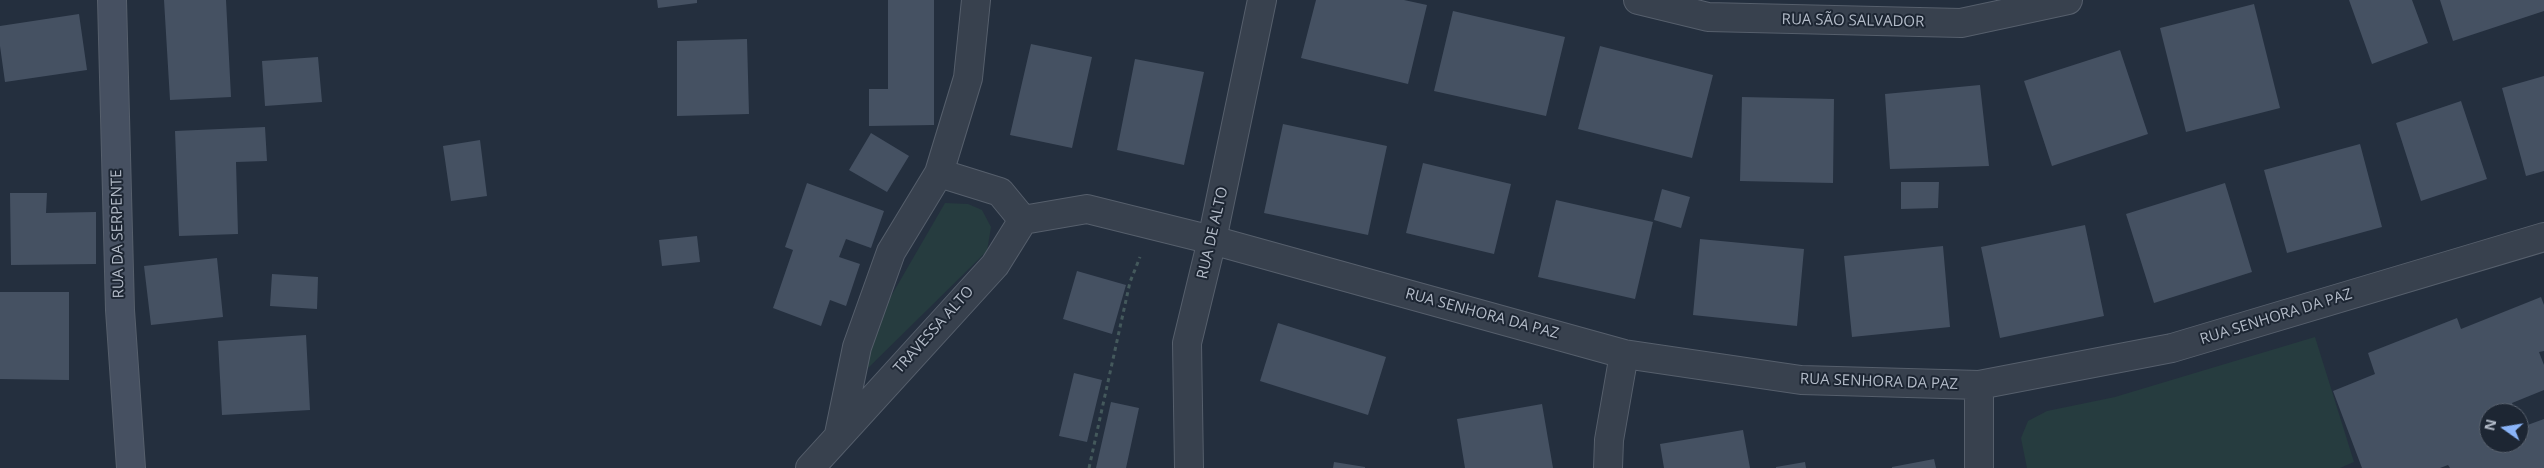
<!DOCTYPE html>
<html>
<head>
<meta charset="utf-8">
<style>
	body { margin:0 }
	#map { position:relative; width:2544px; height:468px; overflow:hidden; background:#242f3e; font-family:"Open Sans",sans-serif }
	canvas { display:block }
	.north { position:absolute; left:2479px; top:403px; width:50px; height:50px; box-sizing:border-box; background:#1d2633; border:1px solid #59626f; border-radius:50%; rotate:283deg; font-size:14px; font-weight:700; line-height:20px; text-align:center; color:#b4bcc9 }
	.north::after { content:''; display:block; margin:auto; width:18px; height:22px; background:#8ab4f8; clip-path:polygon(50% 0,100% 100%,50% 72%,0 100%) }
</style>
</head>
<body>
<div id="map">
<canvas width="2544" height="468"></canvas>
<div class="north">N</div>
</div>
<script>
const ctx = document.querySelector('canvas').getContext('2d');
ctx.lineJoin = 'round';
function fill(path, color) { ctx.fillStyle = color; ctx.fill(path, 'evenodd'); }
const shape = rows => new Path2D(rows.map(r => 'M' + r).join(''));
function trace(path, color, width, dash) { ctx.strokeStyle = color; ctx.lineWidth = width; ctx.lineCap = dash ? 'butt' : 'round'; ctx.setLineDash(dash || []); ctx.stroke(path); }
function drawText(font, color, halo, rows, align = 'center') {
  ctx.font = font + ' "Open Sans",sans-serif'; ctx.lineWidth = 4; ctx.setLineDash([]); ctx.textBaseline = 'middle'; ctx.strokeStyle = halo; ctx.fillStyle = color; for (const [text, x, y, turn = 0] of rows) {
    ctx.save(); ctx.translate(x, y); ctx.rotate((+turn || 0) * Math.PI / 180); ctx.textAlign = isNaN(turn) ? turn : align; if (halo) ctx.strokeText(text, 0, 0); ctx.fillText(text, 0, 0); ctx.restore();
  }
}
fill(shape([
	[945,203,968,204,982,210,991,227,987,251,863,373,883,310],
	[2315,337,2354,462,2340,468,2027,468,2021,438,2028,421,2047,411,2115,397]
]), '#263c3f');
fill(shape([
	[164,0,226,0,231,97,170,100],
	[657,0,697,0,697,3,658,8],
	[888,0,934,0,934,125,869,126,869,89,888,89],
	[1316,0,1404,0,1427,5,1408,84,1301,58],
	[2349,0,2412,0,2428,43,2372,64],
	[2440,0,2544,0,2544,11,2453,41],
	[2254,4,2280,108,2186,132,2160,28],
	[1453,11,1565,37,1546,116,1434,91],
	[79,14,87,70,5,82,0,46,0,26],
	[747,39,749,114,677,116,677,41],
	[1031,44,1092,57,1072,148,1010,135],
	[1600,46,1713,75,1692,158,1578,129],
	[2120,50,2148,134,2052,166,2024,81],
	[318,57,322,102,265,106,262,61],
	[1135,59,1204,72,1184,165,1117,150],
	[2544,76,2544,171,2526,176,2502,88],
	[1980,85,1989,166,1890,169,1885,94],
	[1742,97,1834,99,1833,183,1740,181],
	[2461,101,2487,179,2421,201,2396,123],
	[1283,124,1387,146,1368,235,1264,213],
	[265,127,267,161,236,162,238,234,179,236,175,131],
	[871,133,909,156,887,192,849,170],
	[480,140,487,196,451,201,443,146],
	[2360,144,2382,227,2287,253,2264,170],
	[1423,163,1511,184,1494,254,1406,233],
	[1901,182,1939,182,1938,208,1901,209],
	[807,183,884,211,871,248,846,239,839,257,860,264,846,306,830,300,821,326,773,308,793,250,785,247],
	[2225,183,2252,272,2154,303,2126,214],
	[1662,189,1690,197,1681,228,1654,220],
	[10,193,47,193,46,213,96,212,96,264,11,265],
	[1556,200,1653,222,1635,299,1538,277],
	[2085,225,2104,316,2000,338,1981,247],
	[697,236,700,262,662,266,659,240],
	[1700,239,1804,249,1797,326,1693,315],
	[1943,246,1950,327,1852,337,1844,256],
	[217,258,223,317,151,325,144,266],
	[1077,271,1126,285,1112,334,1063,319],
	[272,274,318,277,317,309,270,306],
	[0,292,69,292,69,380,0,379],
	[2541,297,2544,305,2544,351,2539,352,2544,365,2544,390,2512,403,2516,413,2489,413,2489,443,2519,443,2519,421,2522,427,2544,419,2544,468,2450,468,2448,465,2440,468,2362,468,2333,391,2375,374,2368,353,2457,318,2461,329],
	[1278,323,1386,357,1368,415,1260,381],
	[306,335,310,410,222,415,218,341],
	[1074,373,1102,380,1087,442,1059,436],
	[1111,402,1139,408,1126,468,1096,468],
	[1542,404,1553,468,1465,468,1457,419],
	[1743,430,1750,468,1664,468,1660,444],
	[1934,459,1936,468,1892,468,1892,467],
	[1334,462,1365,467,1365,468,1333,468],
	[1805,462,1806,468,1776,468,1776,467]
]), '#455162');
const street = shape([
	[1638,0,1708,17,1961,23,2068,0],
	[939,173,1000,192,1023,220],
	[1979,385,1979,468],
	[839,434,857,347,891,252,939,173,968,78,976,0],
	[810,468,995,265,1023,220,1087,209,1212,240,1624,354,1801,380,1979,385,2172,348,2544,237],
	[1189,468,1187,343,1212,240,1262,0],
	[1608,468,1609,440,1624,354]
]);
const secondary = shape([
	[112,0,120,310,131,468]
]);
trace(street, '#565f6c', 30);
trace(secondary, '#565f6c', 30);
trace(shape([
	[1089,468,1130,282,1140,257]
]), '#44595c', 3, [4, 4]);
trace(street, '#38414e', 28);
trace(secondary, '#465061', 28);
drawText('15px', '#b4bcc9', '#1d2633', [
	["RUA SÃO SALVADOR",1853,21,1],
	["RUA DE ALTO",1213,233,-77],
	["RUA DA SERPENTE",118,234,-91],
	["RUA SENHORA DA PAZ",1482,314,15],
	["RUA SENHORA DA PAZ",2276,317,-17],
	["TRAVESSA ALTO",934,330,-48],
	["RUA SENHORA DA PAZ",1879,382,2]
]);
</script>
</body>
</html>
